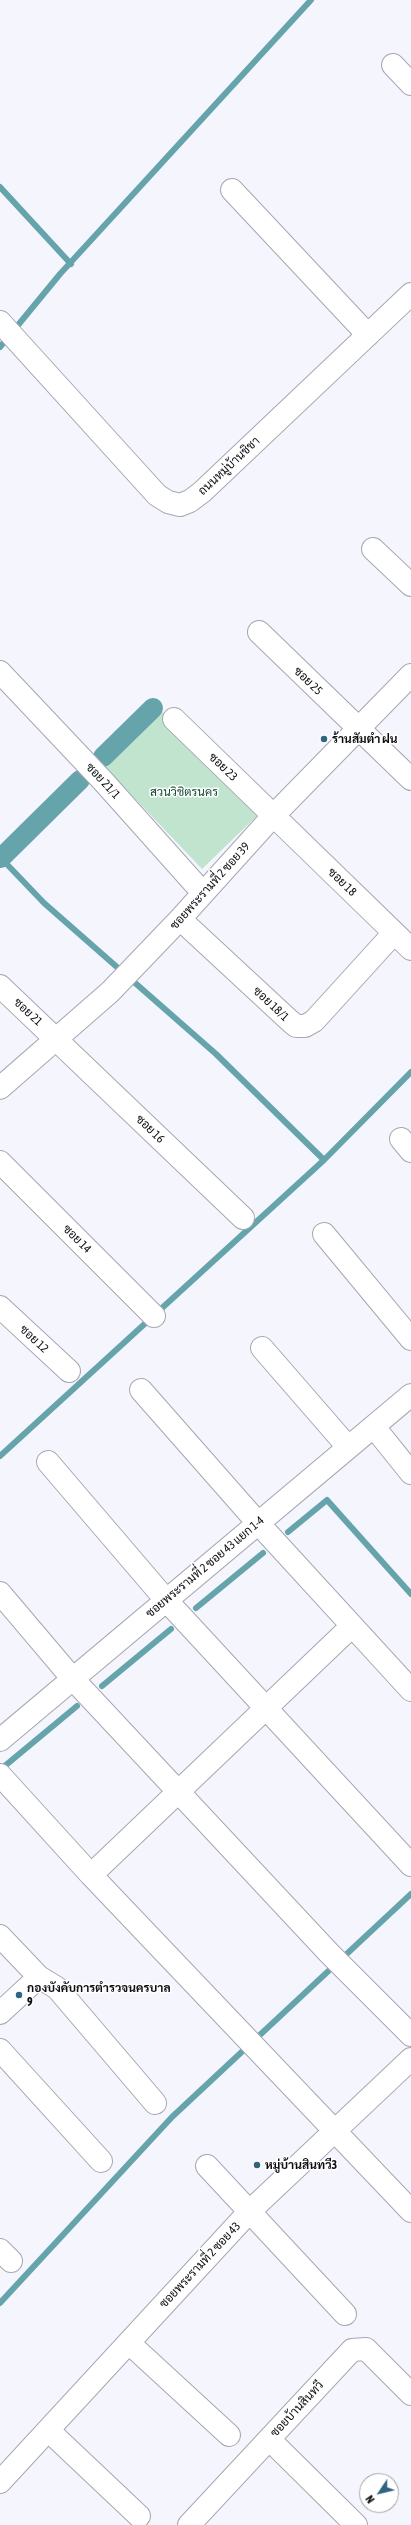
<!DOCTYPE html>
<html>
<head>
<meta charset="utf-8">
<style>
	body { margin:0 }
	#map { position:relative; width:411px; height:2525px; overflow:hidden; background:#f5f5fe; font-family:"Asap Condensed",sans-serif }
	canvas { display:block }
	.north { position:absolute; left:359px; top:2473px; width:40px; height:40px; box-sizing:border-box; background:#fff; border:1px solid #9e9ea0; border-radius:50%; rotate:235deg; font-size:11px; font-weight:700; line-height:16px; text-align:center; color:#0d0d11 }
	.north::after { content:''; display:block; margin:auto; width:14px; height:18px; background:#316481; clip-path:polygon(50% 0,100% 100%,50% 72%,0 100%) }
</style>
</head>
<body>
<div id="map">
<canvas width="411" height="2525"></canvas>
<div class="north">N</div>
</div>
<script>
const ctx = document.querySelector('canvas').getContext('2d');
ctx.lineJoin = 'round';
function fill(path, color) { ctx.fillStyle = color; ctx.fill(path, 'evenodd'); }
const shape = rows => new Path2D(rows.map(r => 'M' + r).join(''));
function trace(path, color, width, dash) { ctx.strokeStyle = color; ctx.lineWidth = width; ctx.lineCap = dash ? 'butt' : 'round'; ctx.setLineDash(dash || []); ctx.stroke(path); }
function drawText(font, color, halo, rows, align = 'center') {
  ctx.font = font + ' "Asap Condensed",Sarabun,sans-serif'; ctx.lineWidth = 3; ctx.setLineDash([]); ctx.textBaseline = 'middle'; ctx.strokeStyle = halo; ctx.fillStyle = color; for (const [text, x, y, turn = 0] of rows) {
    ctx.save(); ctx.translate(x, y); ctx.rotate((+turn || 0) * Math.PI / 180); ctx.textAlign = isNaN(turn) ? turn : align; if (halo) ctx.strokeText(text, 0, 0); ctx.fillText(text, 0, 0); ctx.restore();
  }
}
fill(shape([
	[160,710,260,813,202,869,103,765]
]), '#c1e4ce');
trace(shape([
	[0,187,71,264],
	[0,347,60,274,311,0],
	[0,857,44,903,216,1054,324,1160],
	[0,1456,324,1160,411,1072],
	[288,1532,327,1500,411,1594],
	[196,1608,263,1553],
	[102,1686,171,1629],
	[0,1770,77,1706],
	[0,2303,172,2117,411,1894]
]), '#66a4ab', 6);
trace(shape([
	[103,757,153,708],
	[1,858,80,780]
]), '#66a4ab', 20);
const minor = shape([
	[393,65,411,84],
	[232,190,368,335],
	[0,322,157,495,168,502,180,505,190,501,202,492,411,294],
	[373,549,411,585],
	[259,632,411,779],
	[0,672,103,781,203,893],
	[174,719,411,949],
	[180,919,290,1021,296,1026,305,1026,314,1021,394,933],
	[0,986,243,1218],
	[0,1088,110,992,180,919,273,816,411,675],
	[401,1139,411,1151],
	[0,1162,154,1316],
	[324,1234,411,1339],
	[0,1307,69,1371],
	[262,1348,348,1447],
	[141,1390,258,1523,411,1690],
	[374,1427,411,1473],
	[48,1462,166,1600,411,1865],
	[0,1593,72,1678,329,1953,411,2035],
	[0,1740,411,1395],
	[0,1775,91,1875,411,2211],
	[91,1875,352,1626],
	[0,1936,39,1977,57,1988,155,2103],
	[0,2013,39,1977],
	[0,2050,101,2161],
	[207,2166,345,2314],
	[0,2250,11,2261],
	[129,2343,229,2435],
	[48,2430,139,2516],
	[269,2439,356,2525],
	[0,2482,250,2211,411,2059],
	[189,2525,352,2350,366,2349,411,2394]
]);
trace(minor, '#a7a7b2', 24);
trace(minor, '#fff', 22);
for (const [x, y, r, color] of [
	[324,739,4,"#316481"],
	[19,1995,4,"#316481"],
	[257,2165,4,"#316481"]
]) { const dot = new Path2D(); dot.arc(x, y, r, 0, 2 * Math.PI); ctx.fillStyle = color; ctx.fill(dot); trace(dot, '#fff', 1.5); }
drawText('12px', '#0d0d11', '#fff', [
	["ถนนหมู่บ้านชิชา",229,466,-43],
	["ซอย 25",308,681,44],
	["ซอย 23",223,767,44],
	["ซอย 21/1",103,781,47],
	["ซอย 18",342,882,44],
	["ซอยพระรามที่ 2 ซอย 39",210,886,-48],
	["ซอย 18/1",271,1004,43],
	["ซอย 21",28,1012,43],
	["ซอย 16",150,1129,44],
	["ซอย 14",77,1239,45],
	["ซอย 12",34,1339,43],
	["ซอยพระรามที่ 2 ซอย 43 แยก 1-4",205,1567,-40],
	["ซอยพระรามที่ 2 ซอย 43",200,2265,-47],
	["ซอยบ้านสินทวี",297,2409,-47]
]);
drawText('bold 12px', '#0d0d11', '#fff', [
	["ร้านสัมตำ ฝน",332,739],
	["กองบังคับการตำรวจนครบาล",27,1988],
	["9",27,2002],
	["หมู่บ้านสินทวี3",265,2165]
], 'left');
drawText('12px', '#144d32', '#fff', [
	["สวนวิชิตรนคร",184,792]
]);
</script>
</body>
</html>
